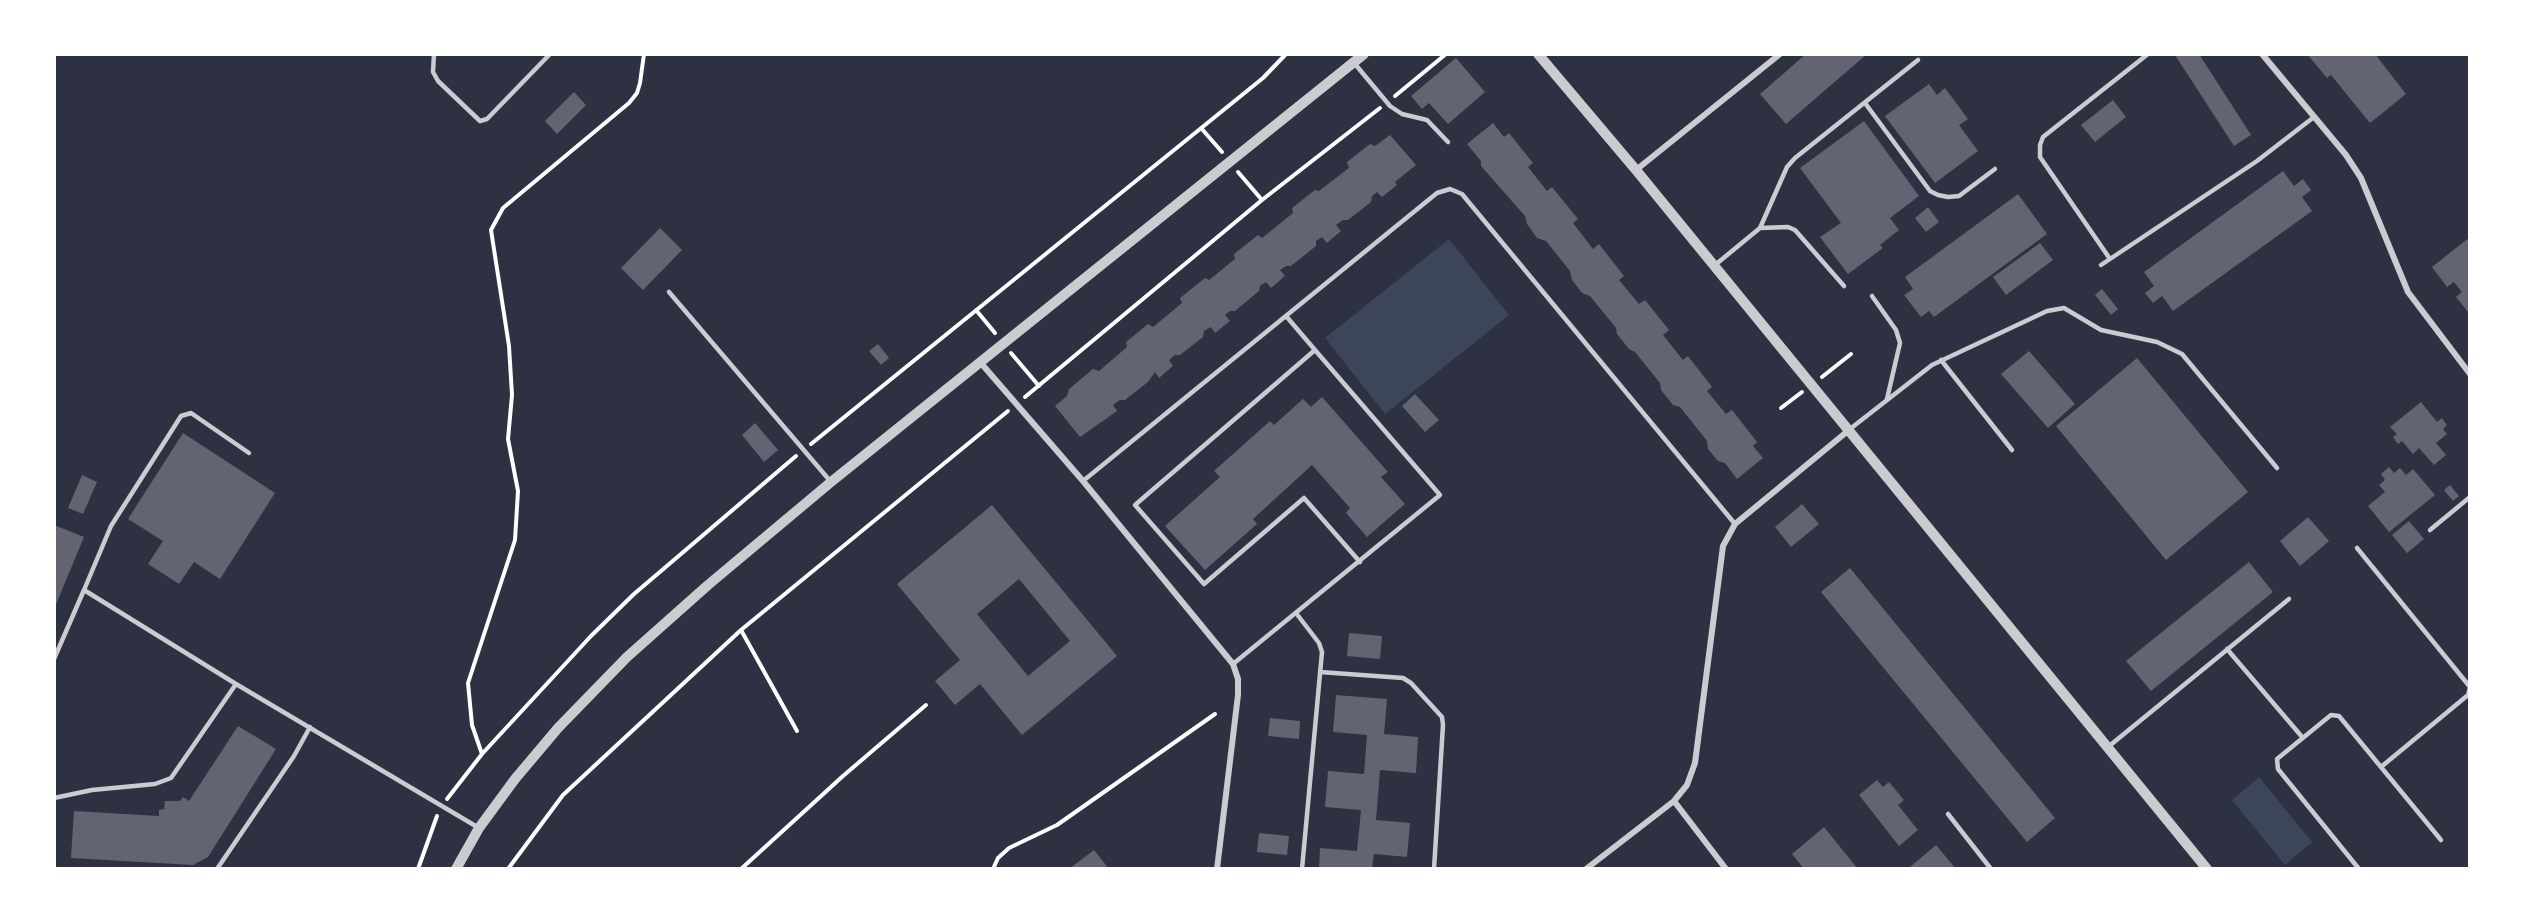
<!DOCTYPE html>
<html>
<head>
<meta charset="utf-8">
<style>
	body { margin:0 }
	#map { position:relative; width:2524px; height:923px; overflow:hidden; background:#2d3142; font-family:Manrope,sans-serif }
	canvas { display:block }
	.frame { position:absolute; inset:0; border:56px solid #fff; pointer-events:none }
</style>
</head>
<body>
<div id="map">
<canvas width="2524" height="923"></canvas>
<div class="frame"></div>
</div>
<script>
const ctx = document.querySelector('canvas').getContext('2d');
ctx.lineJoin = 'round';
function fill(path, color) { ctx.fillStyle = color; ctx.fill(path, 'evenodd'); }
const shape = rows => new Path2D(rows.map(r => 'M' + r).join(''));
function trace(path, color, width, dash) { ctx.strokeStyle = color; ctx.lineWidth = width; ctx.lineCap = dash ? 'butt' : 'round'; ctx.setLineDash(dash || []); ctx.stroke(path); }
fill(shape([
	[1449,239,1509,315,1385,414,1325,338],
	[2259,777,2312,842,2285,865,2232,800]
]), '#3c4559');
fill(shape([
	[1806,54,1867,54,1786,124,1760,94],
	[2177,54,2199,54,2251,135,2234,146,2175,55],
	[2307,54,2375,54,2406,94,2370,123,2331,75,2327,78],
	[1456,58,1485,92,1448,124,1429,103,1422,109,1411,96],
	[1929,84,1937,95,1945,88,1968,119,1959,125,1978,151,1935,183,1885,116],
	[574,92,586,105,557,134,545,121],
	[2113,100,2126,117,2095,142,2081,125],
	[1864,121,1919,196,1890,218,1899,230,1880,245,1883,248,1848,274,1820,237,1841,223,1800,168],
	[1493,123,1504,137,1509,133,1533,163,1528,167,1547,191,1552,187,1578,219,1573,223,1593,249,1599,244,1624,276,1619,280,1639,304,1645,300,1669,330,1663,335,1683,360,1688,356,1712,387,1707,391,1726,414,1732,410,1757,442,1753,446,1763,458,1737,479,1725,463,1718,461,1708,449,1707,441,1680,407,1673,405,1661,390,1660,383,1635,352,1629,349,1617,334,1616,328,1590,296,1582,293,1572,280,1570,271,1546,241,1537,238,1527,224,1525,216,1481,166,1481,161,1467,144],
	[1390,135,1416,165,1395,182,1397,185,1382,197,1377,192,1372,196,1371,202,1348,220,1343,220,1336,225,1341,231,1327,243,1322,237,1316,241,1316,246,1291,266,1286,266,1280,270,1285,276,1271,288,1266,282,1260,286,1259,291,1235,311,1230,311,1225,315,1230,321,1215,333,1211,327,1204,331,1203,337,1180,355,1175,355,1169,360,1173,366,1159,378,1155,372,1148,382,1125,400,1120,400,1113,405,1117,411,1080,437,1055,406,1067,396,1069,389,1093,369,1099,371,1127,347,1126,342,1148,324,1153,327,1182,303,1180,298,1205,278,1209,280,1235,259,1234,254,1258,235,1262,238,1293,213,1292,208,1315,190,1319,191,1349,168,1347,162,1370,144,1375,146],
	[2283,171,2294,186,2303,179,2311,190,2302,197,2312,211,2173,311,2162,296,2153,303,2145,293,2154,286,2144,272],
	[2018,194,2047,234,1934,317,1929,311,1921,317,1904,295,1913,289,1905,277],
	[1928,207,1939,222,1926,232,1915,218],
	[660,228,682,250,643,290,621,268],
	[2470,237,2470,310,2468,312,2456,297,2462,292,2454,282,2447,287,2432,267],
	[2040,243,2053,260,2006,295,1993,277],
	[2102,289,2118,309,2111,315,2095,295],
	[878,344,889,358,881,365,869,351],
	[2029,351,2075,404,2048,428,2001,374],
	[2137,358,2248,492,2166,560,2056,426],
	[1415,394,1439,420,1425,432,1402,406],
	[1322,397,1388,472,1381,477,1405,504,1367,537,1346,513,1350,508,1312,465,1253,519,1257,524,1205,570,1165,526,1220,477,1214,471,1270,421,1274,425,1303,399,1311,407],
	[2421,402,2437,422,2442,418,2447,425,2443,429,2447,434,2436,443,2446,455,2434,465,2419,448,2413,454,2402,441,2398,444,2393,437,2397,434,2390,427],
	[755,423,778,450,764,462,742,435],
	[183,433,275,493,220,579,194,562,179,584,148,564,163,541,128,519],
	[2389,467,2394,473,2400,468,2406,475,2413,469,2435,495,2389,532,2368,506,2385,492,2379,485,2385,480,2381,474],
	[82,475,97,482,83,514,68,508],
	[2450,485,2459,496,2453,501,2444,490],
	[1802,504,1819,524,1791,547,1775,527],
	[992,505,1117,656,1022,735,980,684,955,705,935,681,960,660,897,584],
	[1019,579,1070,641,1028,676,977,614],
	[2308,517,2329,541,2300,566,2280,541],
	[2409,521,2424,539,2407,553,2392,535],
	[54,525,84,537,54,609],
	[2249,562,2273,592,2151,691,2126,661],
	[1850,568,2055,818,2027,842,1821,592],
	[1349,633,1382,636,1380,659,1347,656],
	[1336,695,1387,699,1384,734,1418,737,1416,773,1380,770,1376,820,1410,823,1407,857,1374,854,1372,869,1319,869,1320,848,1357,851,1361,810,1325,807,1328,771,1364,774,1367,735,1333,732],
	[1270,718,1300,721,1299,739,1268,736],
	[238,726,276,749,208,857,193,865,71,858,74,811,159,816,159,810,164,809,165,801,180,801,183,797,189,801],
	[1877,780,1883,787,1889,782,1904,800,1898,805,1918,830,1899,846,1859,795],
	[1824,827,1858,869,1804,869,1792,854],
	[1259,833,1289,836,1287,855,1257,852],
	[1936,845,1956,869,1912,869,1910,867],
	[1094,850,1109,869,1069,869]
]), '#626471');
trace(shape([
	[1395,96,1446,54],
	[1201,128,1222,152],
	[1238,172,1262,200],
	[976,310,995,333],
	[1011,353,1039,386],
	[1822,377,1851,354],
	[1025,397,1262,200,1380,108],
	[1781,408,1802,392],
	[811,444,1263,78,1286,54],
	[741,630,797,731],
	[482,754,472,725,468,683,515,540,518,491,508,439,512,395,509,346,491,230,503,208,629,103,637,93,640,83,644,54],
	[447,799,482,754,591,636,634,594,796,456],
	[418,869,437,816],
	[508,869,563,795,741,630,1008,411],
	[741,869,843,776,926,705],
	[993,869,998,858,1009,848,1057,825,1215,714]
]), '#fff', 4);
trace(shape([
	[434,54,433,72,438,81,480,121,487,119,550,54],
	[1355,64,1390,106,1402,114,1427,120,1448,142],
	[1865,103,1930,191,1938,195,1948,197,1959,196,1995,169],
	[1760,228,1788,227,1795,230,1844,286],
	[2110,259,2040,157,2040,145,2043,137,2148,54],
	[1715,265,1760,228,1787,167,1795,158,1918,60],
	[2101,265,2257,161,2314,117],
	[669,292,831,482],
	[1872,296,1896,330,1900,343,1887,399],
	[1286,316,1315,350,1135,505,1204,584,1304,498,1360,562],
	[1941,360,2012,450],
	[1850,429,1932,365,2047,311,2064,308,2101,330,2157,342,2182,354,2277,468],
	[1083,481,1437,193,1450,189,1462,194,1735,524],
	[2430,530,2470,497],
	[2357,548,2470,687,2468,695,2381,767],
	[84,590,111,526,181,416,191,413,249,453],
	[1296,613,1319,643,1322,652,1302,869],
	[2227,649,2303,738],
	[54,659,84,590,236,684],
	[1233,664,1440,495,1315,350],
	[1320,672,1403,678,1411,683,1442,717,1443,725,1434,869],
	[2108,747,2289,599],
	[54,798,92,790,155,784,171,778,236,684,479,828],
	[1948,814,1991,869],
	[217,869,294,756,310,727],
	[2359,869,2278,769,2277,759,2331,715,2339,716,2441,840]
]), '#caccd0', 4.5);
trace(shape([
	[2262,54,2346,155,2361,178,2408,292,2470,374],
	[1636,170,1780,54],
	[980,362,1083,481,1233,664,1238,679,1238,695,1217,869],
	[1586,869,1674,801],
	[1726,869,1674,801,1687,785,1695,763,1723,546,1735,524,1849,430]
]), '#caccd0', 6);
trace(shape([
	[1538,54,1636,170,2207,869],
	[456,869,479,828,515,779,558,728,627,657,708,585,831,482,1364,54]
]), '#caccd0', 10);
</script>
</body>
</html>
